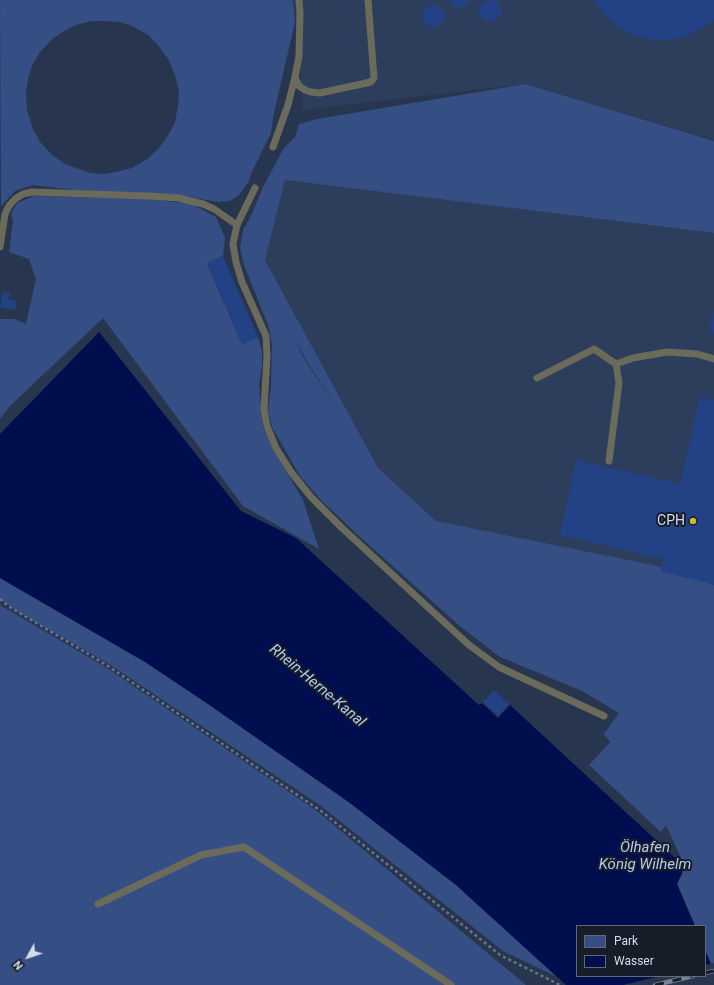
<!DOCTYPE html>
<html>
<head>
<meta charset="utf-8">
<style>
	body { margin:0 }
	#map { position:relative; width:714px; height:985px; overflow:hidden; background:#28354e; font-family:Roboto,sans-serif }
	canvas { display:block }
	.legend { position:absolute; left:576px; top:925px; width:130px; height:52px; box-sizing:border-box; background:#171d28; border:1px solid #626976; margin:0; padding:5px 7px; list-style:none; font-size:12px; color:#d3dcec }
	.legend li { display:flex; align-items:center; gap:8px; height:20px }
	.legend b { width:20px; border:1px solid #626976 }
	.north { position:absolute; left:8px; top:937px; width:40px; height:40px; -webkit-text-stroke:3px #171d28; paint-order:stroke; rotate:230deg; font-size:11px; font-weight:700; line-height:16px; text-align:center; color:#d3dcec }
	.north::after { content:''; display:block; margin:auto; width:14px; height:18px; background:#d3dcec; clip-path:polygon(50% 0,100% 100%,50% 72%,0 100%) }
</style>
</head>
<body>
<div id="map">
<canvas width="714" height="985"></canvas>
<ul class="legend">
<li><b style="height:11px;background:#354f85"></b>Park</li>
<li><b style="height:11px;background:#000e4f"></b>Wasser</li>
</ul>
<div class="north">N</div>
</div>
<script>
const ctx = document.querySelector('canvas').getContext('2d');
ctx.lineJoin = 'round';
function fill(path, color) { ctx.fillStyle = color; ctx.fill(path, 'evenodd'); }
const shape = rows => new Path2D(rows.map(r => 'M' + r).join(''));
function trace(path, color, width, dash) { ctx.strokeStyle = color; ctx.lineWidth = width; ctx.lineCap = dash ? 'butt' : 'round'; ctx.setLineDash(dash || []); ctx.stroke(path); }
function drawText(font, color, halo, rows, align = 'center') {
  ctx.font = font + ' Roboto,sans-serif'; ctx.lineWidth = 4; ctx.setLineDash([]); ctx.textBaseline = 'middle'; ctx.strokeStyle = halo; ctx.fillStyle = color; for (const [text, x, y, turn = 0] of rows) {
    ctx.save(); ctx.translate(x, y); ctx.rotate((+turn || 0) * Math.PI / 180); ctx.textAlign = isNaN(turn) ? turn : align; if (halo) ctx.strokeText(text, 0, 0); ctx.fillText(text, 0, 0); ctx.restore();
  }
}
fill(shape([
	[294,0,714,0,714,140,526,84,303,110],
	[284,180,714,233,714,594,436,521,378,468,265,260]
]), '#2d3d5c');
fill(shape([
	[0,0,293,0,295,22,273,117,271,133,250,176,249,181,238,196,229,201,218,202,179,195,74,190,33,185,15,191,1,206],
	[91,21,106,21,119,22,132,26,148,35,157,44,168,59,175,75,179,91,178,106,175,122,169,134,159,148,146,160,132,168,116,172,105,174,90,173,65,164,52,155,40,142,33,129,27,110,26,93,28,79,32,66,40,52,51,40,64,31,76,25],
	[526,84,714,141,714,233,285,180,265,260,378,468,436,521,653,565,714,585,714,963,711,964,705,950,705,926,695,926,677,884,685,867,666,825,661,832,589,765,610,742,604,734,619,713,582,691,500,657,461,627,360,537,322,501,300,476,272,427,268,409,271,387,272,345,269,328,244,265,240,248,243,230,251,216,263,187,284,148,295,137,299,124,317,119],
	[293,334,302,353,341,415,302,355],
	[34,196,146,199,192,204,216,217,225,238,223,256,207,264,242,344,258,337,262,351,262,366,259,385,263,427,276,454,303,500,319,549,243,506,103,318,10,406,0,419,0,319,14,319,26,324,36,279,29,259,9,252,13,221,11,214,17,203],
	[0,578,145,662,208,704,350,803,456,885,557,977,503,951,321,806,109,664,18,612,0,599],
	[0,605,107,668,317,811,526,985,0,985]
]), '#354f85');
fill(shape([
	[99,332,241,511,296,538,479,705,482,703,498,718,510,705,685,867,677,884,695,926,577,926,577,976,705,976,705,950,711,964,714,968,714,985,566,985,456,885,350,803,208,704,145,662,0,578,0,434]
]), '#000e4f');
fill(shape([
	[713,963,714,965,714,985,623,985,660,976,705,976,705,965]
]), '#28354e');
fill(shape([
	'479 11a11 11 0 1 1 22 0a11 11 0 1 1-22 0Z',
	[449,0,470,0,467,5,458,8,454,7],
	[594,0,714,0,714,19,707,25,694,33,680,38,665,40,652,40,637,36,625,31,614,24,603,13],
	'422 16a11 11 0 1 1 22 0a11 11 0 1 1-22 0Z',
	[223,256,258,337,242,344,207,263],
	[3,291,10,293,8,299,17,301,15,310,0,307],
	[713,312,714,312,714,333,709,332],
	[700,397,714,400,714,584,661,572,663,559,560,535,576,460,680,484],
	[494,690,509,704,498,716,483,702]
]), '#234285');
trace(shape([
	[0,599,8,606,108,666,321,811,500,955,560,985]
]), '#677389', 2.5, [3, 3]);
trace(shape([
	[299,0,300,13,299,56,295,77,299,86,305,90,311,92,320,93,371,82,374,78,368,0],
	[273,147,288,105,295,77],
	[255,188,237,225,233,244,236,262,242,282,266,336,267,356,264,409,267,426,276,448,291,472,311,497,342,528,469,645,499,667,604,716],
	[0,247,5,214,9,206,15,199,23,194,32,192,148,196,178,198,203,204,214,209,237,225],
	[616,364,633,358,667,352,697,354,714,359],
	[537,378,594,349,616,364,619,383,609,461],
	[98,904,201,855,244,847,451,985]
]), '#6b6b5c', 7);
const rail = shape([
	[705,973,714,971],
	[655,985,693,976]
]);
trace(rail, '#768196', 4.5);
trace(rail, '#171d28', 3, [9]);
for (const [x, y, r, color] of [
	[693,521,4,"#c6bb3c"]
]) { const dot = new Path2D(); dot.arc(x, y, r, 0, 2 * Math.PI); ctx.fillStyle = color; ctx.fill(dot); trace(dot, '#171d28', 1.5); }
drawText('14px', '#d3dcec', '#171d28', [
	["CPH",685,521]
], 'right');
drawText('italic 15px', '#b3c8ef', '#171d28', [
	["Rhein-Herne-Kanal",317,686,40],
	["Ölhafen",645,848],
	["König Wilhelm",645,865]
]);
</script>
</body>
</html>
